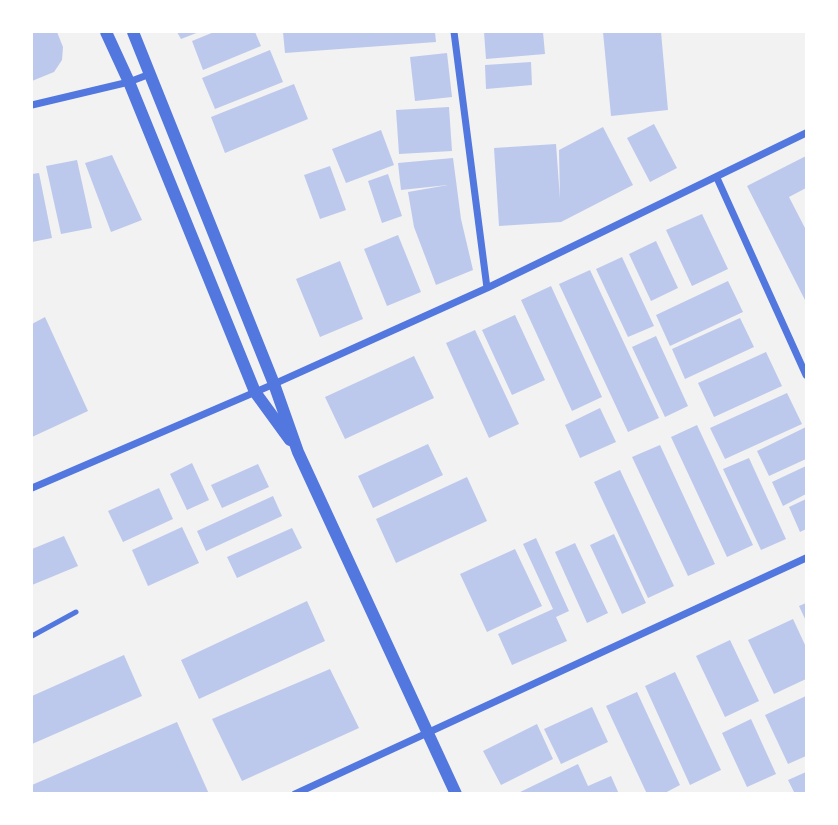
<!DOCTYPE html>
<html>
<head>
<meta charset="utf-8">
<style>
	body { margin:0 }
	#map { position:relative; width:838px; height:825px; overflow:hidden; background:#f2f2f2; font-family:Cabin,sans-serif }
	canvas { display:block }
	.frame { position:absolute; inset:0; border:33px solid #fff; pointer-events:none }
</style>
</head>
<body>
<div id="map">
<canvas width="838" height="825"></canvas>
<div class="frame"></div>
</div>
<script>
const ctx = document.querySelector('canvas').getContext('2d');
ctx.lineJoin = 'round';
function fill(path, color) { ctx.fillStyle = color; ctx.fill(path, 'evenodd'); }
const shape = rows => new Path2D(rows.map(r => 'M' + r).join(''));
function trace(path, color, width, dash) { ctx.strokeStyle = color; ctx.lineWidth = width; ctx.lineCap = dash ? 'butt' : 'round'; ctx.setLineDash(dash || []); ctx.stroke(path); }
fill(shape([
	[32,32,57,32,63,47,62,60,54,72,32,81],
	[177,32,199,32,181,39],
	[214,32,255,32,261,46,203,70,192,41],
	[283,32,435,32,436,42,285,53],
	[484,32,543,32,545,54,486,59],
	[603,32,661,32,668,110,611,116],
	[270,50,283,82,215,109,202,78],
	[447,53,452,97,415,101,410,57],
	[531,62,532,85,486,89,485,65],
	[294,84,308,119,225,153,211,117],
	[449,107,452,151,399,154,396,110],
	[654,124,677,168,650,182,627,138],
	[603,127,633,185,561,222,499,226,494,148,556,144,560,199,559,150],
	[381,130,394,165,346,183,332,149],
	[112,155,142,220,111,232,85,163],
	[806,156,806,188,789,197,806,230,806,302,747,186],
	[453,158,461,219,473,270,436,285,414,227,408,192,448,185,401,190,398,163],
	[77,160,92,228,61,234,46,166],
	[330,166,346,210,320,219,304,175],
	[39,173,52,238,32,242,32,174],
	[388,174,402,216,382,223,368,181],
	[702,214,728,269,692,286,666,230],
	[398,235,421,292,387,306,364,249],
	[656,241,678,288,651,301,629,254],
	[622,257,654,326,628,337,596,269],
	[340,261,363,319,320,337,296,279],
	[590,270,659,418,628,432,559,284],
	[728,281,743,312,670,346,656,315],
	[551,286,602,397,572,411,521,300],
	[515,315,545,380,512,395,482,330],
	[45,317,88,411,32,437,32,324],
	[740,318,754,347,685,379,672,349],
	[475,330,519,424,489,438,446,343],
	[656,336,688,406,665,417,632,347],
	[766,352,782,386,714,417,698,383],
	[414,356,434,398,345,439,325,397],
	[787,393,802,424,725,459,710,428],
	[600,408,616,442,580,458,565,425],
	[697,425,753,545,727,557,671,437],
	[806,427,806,459,769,476,757,451],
	[428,444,443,475,373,508,358,476],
	[660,445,715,564,688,576,632,457],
	[749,458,786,539,761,550,723,469],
	[192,463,209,500,187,510,170,474],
	[258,464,269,487,222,508,211,485],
	[806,466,806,494,783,506,772,482],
	[620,470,674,586,648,598,594,482],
	[467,477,487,521,396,563,376,519],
	[159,488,173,519,123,542,108,511],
	[273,496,282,516,206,551,197,531],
	[806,499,806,529,800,532,789,507],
	[182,527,199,563,148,586,132,550],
	[292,528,302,548,237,578,227,557],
	[614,534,646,603,622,614,590,545],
	[64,536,78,566,32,585,32,549],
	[536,538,569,611,556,617,567,641,512,665,498,634,553,609,523,544],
	[575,543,608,613,587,623,555,552],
	[515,549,542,606,487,632,460,574],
	[307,601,325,641,199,699,181,660],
	[806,603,806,621,799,606],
	[793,619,806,647,806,679,774,694,748,640],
	[730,640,759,701,725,717,696,656],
	[124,655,142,696,32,744,32,696],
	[330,669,359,728,242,781,212,719],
	[675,672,721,770,690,785,645,686],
	[637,692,680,785,663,794,647,794,606,706],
	[806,696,806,756,788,764,765,715],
	[592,707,608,742,561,764,544,729],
	[751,719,776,774,747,787,722,733],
	[177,722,209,794,32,794,32,785],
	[537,724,553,759,501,785,483,751],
	[578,764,588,786,611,776,619,794,516,794],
	[806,772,806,794,795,794,788,780]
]), '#bdc9ec');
trace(shape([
	[32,636,76,612]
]), '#5277de', 5);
trace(shape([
	[454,32,487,288],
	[32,105,129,82,150,74],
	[717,178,806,375],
	[32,488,274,384,487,288,806,133],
	[295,794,806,558]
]), '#5277de', 7);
trace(shape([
	[106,32,129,82,255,392,290,440],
	[133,32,274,384,298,452,456,794]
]), '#5277de', 12);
</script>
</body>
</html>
